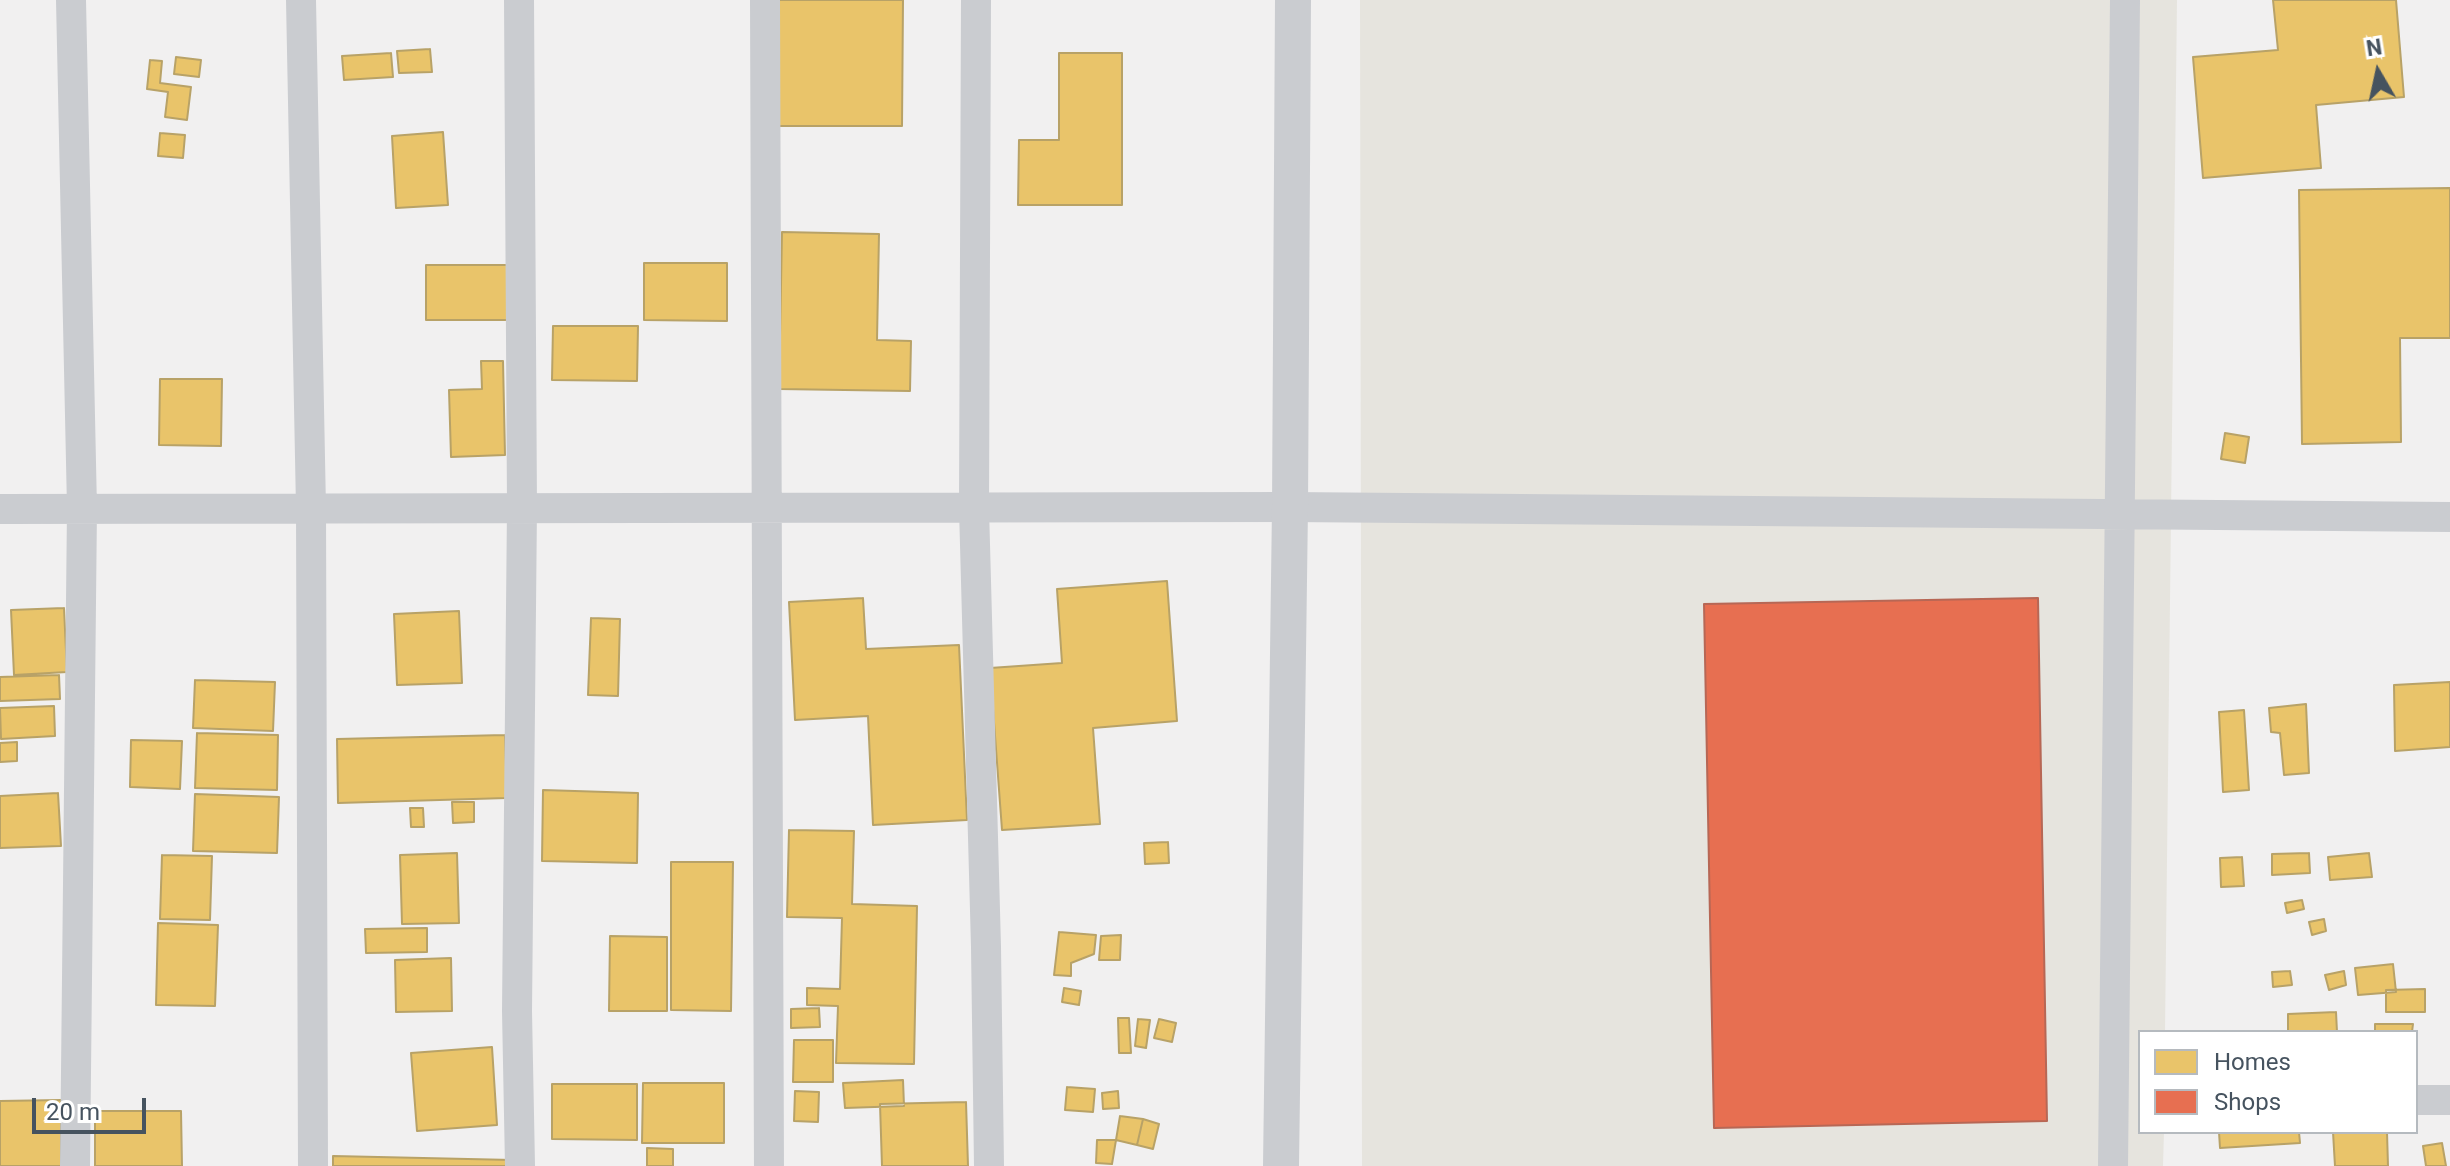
<!DOCTYPE html>
<html>
<head>
<meta charset="utf-8">
<style>
	body { margin:0 }
	#map { position:relative; width:2450px; height:1166px; overflow:hidden; background:#f1f0f0; font-family:Roboto,sans-serif }
	canvas { display:block }
	.legend { position:absolute; left:2138px; top:1030px; width:280px; height:104px; box-sizing:border-box; background:#fff; border:2px solid #b5babf; margin:0; padding:10px 14px; list-style:none; font-size:24px; color:#46535f }
	.legend li { display:flex; align-items:center; gap:16px; height:40px }
	.legend b { width:40px; border:2px solid #b5babf }
	.north { position:absolute; left:2338px; top:32px; width:80px; height:80px; -webkit-text-stroke:6px #fff; paint-order:stroke; rotate:351deg; font-size:22px; font-weight:700; line-height:32px; text-align:center; color:#46535f }
	.north::after { content:''; display:block; margin:auto; width:28px; height:36px; background:#46535f; clip-path:polygon(50% 0,100% 100%,50% 72%,0 100%) }
	.scale { position:absolute; left:32px; top:1098px; width:114px; height:36px; box-sizing:border-box; border:4px solid #46535f; border-top:0; padding-left:10px; font-size:24px; line-height:28px; white-space:nowrap; color:#46535f; -webkit-text-stroke:6px #fff; paint-order:stroke }
</style>
</head>
<body>
<div id="map">
<canvas width="2450" height="1166"></canvas>
<ul class="legend">
<li><b style="height:22px;background:#e9c46a"></b>Homes</li>
<li><b style="height:22px;background:#e76f51"></b>Shops</li>
</ul>
<div class="north">N</div>
<div class="scale">20 m</div>
</div>
<script>
const ctx = document.querySelector('canvas').getContext('2d');
ctx.lineJoin = 'round';
function fill(path, color) { ctx.fillStyle = color; ctx.fill(path, 'evenodd'); }
const shape = rows => new Path2D(rows.map(r => 'M' + r).join(''));
function trace(path, color, width, dash) { ctx.strokeStyle = color; ctx.lineWidth = width; ctx.lineCap = dash ? 'butt' : 'round'; ctx.setLineDash(dash || []); ctx.stroke(path); }
fill(shape([
	[1360,0,2177,0,2165,1032,2140,1032,2140,1132,2164,1132,2163,1166,1362,1166]
]), '#e6e4de');
const homes = shape([
	[779,0,903,0,902,126,778,126,779,0],
	[2273,0,2396,0,2404,97,2316,105,2321,168,2203,178,2193,57,2278,50,2273,0],
	[430,49,432,72,399,73,397,51,430,49],
	[391,53,393,77,344,80,342,56,391,53],
	[1059,53,1122,53,1122,205,1018,205,1019,140,1059,140,1059,53],
	[176,57,201,60,199,77,174,74,176,57],
	[150,60,162,61,160,83,191,87,187,120,165,117,168,92,147,89,150,60],
	[443,132,448,205,396,208,392,136,443,132],
	[160,133,185,135,183,158,158,156,160,133],
	[2450,188,2450,338,2400,338,2401,442,2302,444,2299,190,2450,188],
	[782,232,879,234,877,340,911,341,910,391,779,389,782,232],
	[644,263,727,263,727,321,644,320,644,263],
	[426,265,511,265,511,320,426,320,426,265],
	[553,326,638,326,637,381,552,380,553,326],
	[481,361,503,361,505,455,451,457,449,390,482,389,481,361],
	[160,379,222,379,221,446,159,445,160,379],
	[2225,433,2249,437,2245,463,2221,459,2225,433],
	[1167,581,1177,721,1093,728,1100,824,1002,830,990,668,1062,663,1057,589,1167,581],
	[863,598,866,649,959,645,967,820,873,825,868,716,795,720,789,602,863,598],
	[64,608,67,672,14,675,11,610,64,608],
	[459,611,462,683,397,685,394,614,459,611],
	[591,618,620,619,618,696,588,695,591,618],
	[59,675,60,699,0,701,0,677,59,675],
	[195,680,275,682,273,731,193,728,195,680],
	[2450,682,2450,747,2395,751,2394,685,2450,682],
	[2306,704,2309,773,2284,775,2280,733,2271,732,2269,708,2306,704],
	[54,706,55,736,1,739,0,708,54,706],
	[2244,710,2249,790,2223,792,2219,712,2244,710],
	[197,733,278,735,277,790,195,788,197,733],
	[505,735,507,798,338,803,337,739,505,735],
	[131,740,182,741,180,789,130,787,131,740],
	[17,742,17,761,0,762,0,743,17,742],
	[543,790,638,793,637,863,542,861,543,790],
	[58,793,61,846,0,848,0,796,58,793],
	[195,794,279,797,277,853,193,851,195,794],
	[452,802,474,802,474,822,453,823,452,802],
	[410,808,423,808,424,827,411,827,410,808],
	[789,830,854,831,852,904,917,906,914,1064,836,1063,838,1006,807,1005,807,988,840,989,842,918,787,917,789,830],
	[1168,842,1169,863,1145,864,1144,843,1168,842],
	[457,853,459,923,402,924,400,855,457,853],
	[2309,853,2310,873,2272,875,2272,854,2309,853],
	[2369,853,2372,877,2330,880,2328,857,2369,853],
	[162,855,212,856,210,920,160,919,162,855],
	[2242,857,2244,886,2221,887,2220,858,2242,857],
	[671,862,733,862,731,1011,671,1010,671,862],
	[2302,900,2304,909,2287,913,2285,903,2302,900],
	[2324,919,2326,931,2312,935,2309,922,2324,919],
	[158,923,218,925,215,1006,156,1005,158,923],
	[427,928,427,952,366,953,365,929,427,928],
	[1059,932,1096,935,1094,954,1071,963,1071,976,1054,975,1059,932],
	[1121,935,1120,960,1099,960,1101,936,1121,935],
	[610,936,667,937,667,1011,609,1011,610,936],
	[451,958,452,1011,396,1012,395,960,451,958],
	[2393,964,2396,992,2358,995,2355,968,2393,964],
	[2290,971,2292,985,2273,987,2272,972,2290,971],
	[2344,971,2346,985,2329,990,2325,975,2344,971],
	[1064,988,1081,991,1079,1005,1062,1002,1064,988],
	[2425,989,2425,1012,2386,1012,2386,990,2425,989],
	[819,1008,820,1027,791,1028,791,1009,819,1008],
	[2336,1012,2337,1032,2288,1032,2288,1014,2336,1012],
	[1118,1018,1129,1018,1131,1053,1119,1053,1118,1018],
	[1138,1019,1150,1020,1146,1048,1135,1046,1138,1019],
	[1159,1019,1176,1023,1172,1042,1154,1038,1159,1019],
	[2375,1024,2413,1024,2412,1032,2375,1032,2375,1024],
	[794,1040,833,1040,833,1082,793,1082,794,1040],
	[492,1047,497,1125,417,1131,411,1053,492,1047],
	[903,1080,904,1106,845,1108,843,1083,903,1080],
	[643,1083,724,1083,724,1143,642,1143,643,1083],
	[552,1084,637,1084,637,1140,552,1139,552,1084],
	[1067,1087,1095,1089,1093,1112,1065,1110,1067,1087],
	[795,1091,819,1092,818,1122,794,1121,795,1091],
	[1118,1091,1119,1108,1103,1109,1102,1093,1118,1091],
	[61,1100,61,1166,0,1166,0,1101,61,1100],
	[966,1102,968,1166,882,1166,880,1104,966,1102],
	[95,1111,181,1111,182,1166,95,1166,95,1111],
	[1120,1116,1143,1119,1137,1145,1116,1140,1120,1116],
	[1143,1119,1159,1124,1153,1149,1137,1145,1143,1119],
	[2219,1132,2299,1132,2300,1143,2220,1148,2219,1132],
	[2333,1132,2387,1132,2388,1166,2335,1166,2333,1132],
	[1097,1140,1116,1140,1112,1164,1096,1163,1097,1140],
	[2442,1143,2446,1166,2426,1166,2423,1146,2442,1143],
	[647,1148,673,1149,673,1166,647,1166,647,1148],
	[333,1156,513,1160,513,1166,333,1166,333,1156]
]);
fill(homes, '#e9c46a');
trace(homes, '#b8a267', 2);
const shops = shape([
	[2038,598,2047,1121,1714,1128,1704,604,2038,598]
]);
fill(shops, '#e76f51');
trace(shops, '#b76755', 2);
trace(shape([
	[71,0,82,508,75,1166],
	[301,0,311,508,313,1166],
	[519,0,522,507,517,1011,520,1166],
	[765,0,769,1166],
	[976,0,974,508,986,947,989,1166],
	[0,509,1290,507,2450,517],
	[2416,1100,2450,1100],
	[2113,1166,2125,0]
]), '#caccd0', 30);
trace(shape([
	[1281,1166,1290,507,1293,0]
]), '#caccd0', 36);
</script>
</body>
</html>
